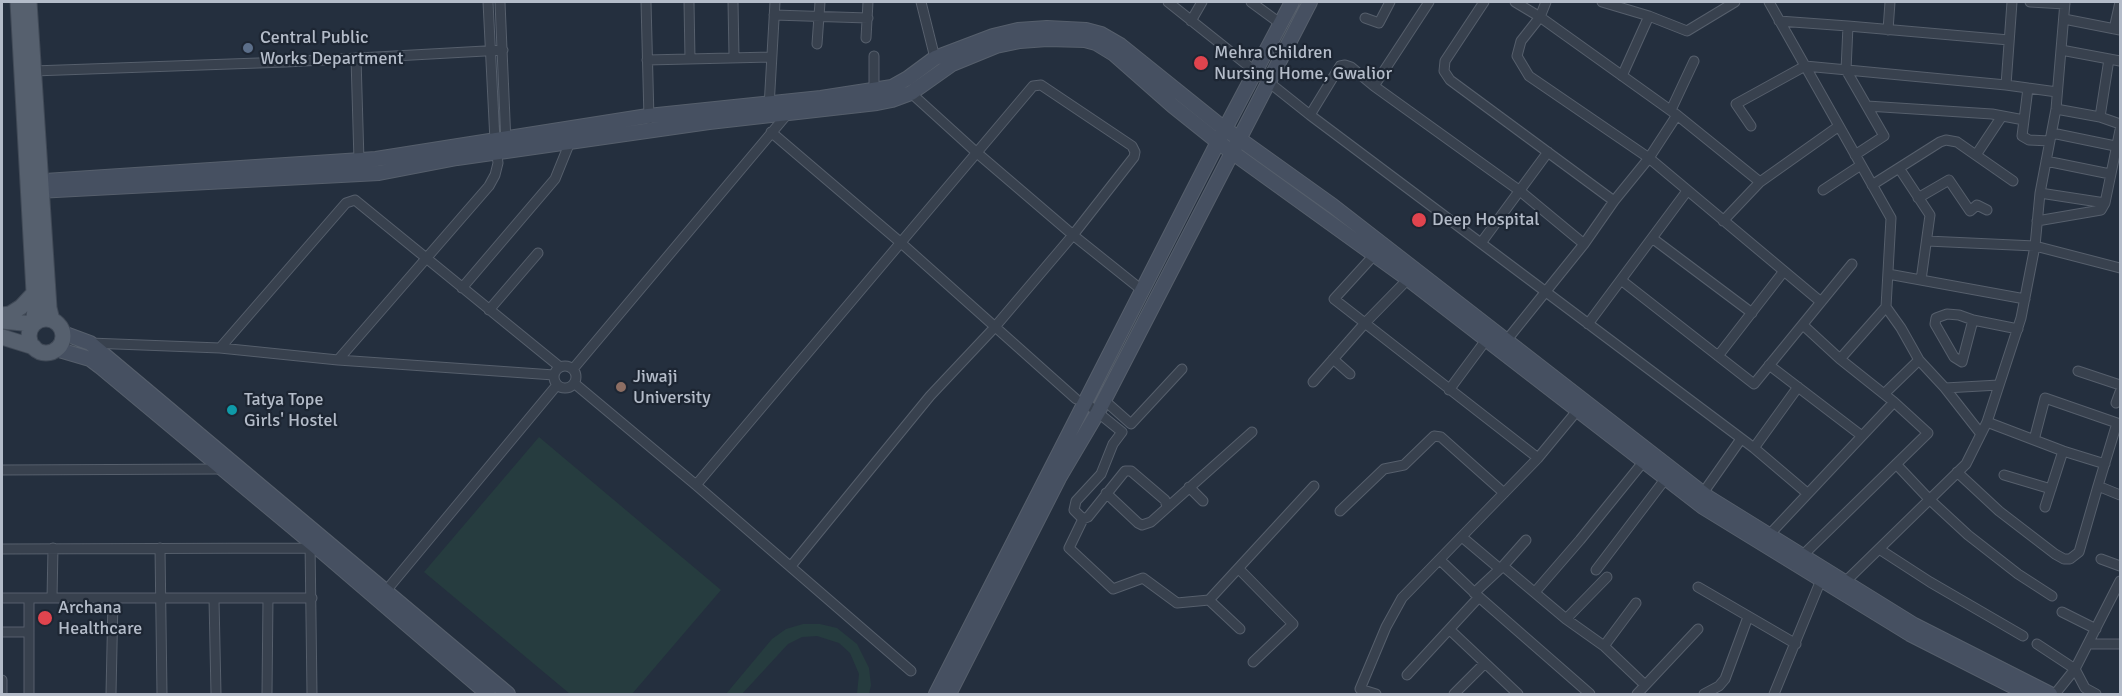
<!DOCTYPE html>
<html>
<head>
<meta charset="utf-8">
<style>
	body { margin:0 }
	#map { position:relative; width:2122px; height:696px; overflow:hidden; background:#242f3e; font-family:Signika,sans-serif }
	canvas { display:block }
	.frame { position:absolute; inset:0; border:3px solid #b4bcc9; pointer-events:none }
</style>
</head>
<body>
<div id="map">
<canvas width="2122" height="696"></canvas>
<div class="frame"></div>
</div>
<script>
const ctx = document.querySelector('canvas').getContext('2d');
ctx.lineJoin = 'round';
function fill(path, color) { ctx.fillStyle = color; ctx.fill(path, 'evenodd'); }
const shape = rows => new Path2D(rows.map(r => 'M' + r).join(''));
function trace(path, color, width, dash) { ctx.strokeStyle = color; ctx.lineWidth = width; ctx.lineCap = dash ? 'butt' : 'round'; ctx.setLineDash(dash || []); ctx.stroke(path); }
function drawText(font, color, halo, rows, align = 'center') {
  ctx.font = font + ' Signika,sans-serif'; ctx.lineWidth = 4.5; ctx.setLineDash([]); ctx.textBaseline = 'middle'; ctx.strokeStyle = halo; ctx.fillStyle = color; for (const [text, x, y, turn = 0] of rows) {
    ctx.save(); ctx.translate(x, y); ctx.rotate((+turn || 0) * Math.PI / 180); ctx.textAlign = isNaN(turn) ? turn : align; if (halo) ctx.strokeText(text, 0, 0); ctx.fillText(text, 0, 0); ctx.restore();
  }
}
fill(shape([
	[539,437,721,590,632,694,570,694,424,572],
	[803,624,820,624,837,628,857,644,869,668,871,685,869,694,857,694,859,674,850,653,839,643,817,636,802,637,788,644,742,694,726,694,772,639,786,629]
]), '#263c3f');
const minor = shape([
	[500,2,506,143],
	[646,2,649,119],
	[689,2,690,59],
	[733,2,734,56],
	[921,2,935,58],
	[1168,2,1310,115,1754,448,1807,493],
	[1251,2,1281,24],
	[1484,2,1445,61,1444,71,1450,80,1614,201],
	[1546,2,1540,17,1521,41,1517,56,1529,76,1649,158,1821,302],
	[1602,2,1649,16,1622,76],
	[1769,2,1891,218,1886,307,1901,328,1919,360,1945,388,1981,434],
	[2012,2,2006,85,2057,92],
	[2030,2,2065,4],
	[774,15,868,18],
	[1649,16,1687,31,1735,2],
	[1365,18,1379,23,1390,2],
	[2064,19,2120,30],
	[1191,21,1202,2],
	[1779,21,1848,26,1846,70,1884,136,1855,155],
	[1848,26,2009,40],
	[2114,29,2120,2],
	[1888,30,1890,2],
	[866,38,868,2],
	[817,44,820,2],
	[2061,50,2120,61],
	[874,56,874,90],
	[356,58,359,161],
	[647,60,771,57],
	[33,71,286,62,503,50],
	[1374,86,1429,2],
	[2028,88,2022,136,2029,140,2050,141],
	[911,93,976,152,1073,235,1143,291],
	[1867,106,1992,114,2024,120],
	[769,107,775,2],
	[2056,109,2100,117,2120,124],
	[1671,110,1694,61],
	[1310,115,1340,66,1345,65,1351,67,1374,86,1520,191,1584,244],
	[1677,115,1760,182,1839,126],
	[2100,117,2109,59],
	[1751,126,1736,104,1805,66,2006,85],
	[771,132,900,242,1076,399],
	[2052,133,2120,147],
	[1976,155,2002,116],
	[2046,161,2110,174],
	[1899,168,1930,215,1921,280],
	[1872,185,1940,142,1946,140,1957,142,2013,181],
	[1823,190,1861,165],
	[2040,193,2105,203],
	[1918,198,1949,180,1970,211,1977,205,1987,210],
	[1723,221,1760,182],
	[2037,221,2101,210,2105,203,2120,130],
	[1652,238,1752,313],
	[1927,241,2035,246,2120,268],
	[1481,243,1548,152],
	[1375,254,1334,299,1538,458],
	[1888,274,2025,299],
	[1621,280,1754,384,1852,264],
	[462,288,555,179,570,142],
	[489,310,538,253],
	[1973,320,1959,315,1947,314,1936,318,1935,324,1954,357,1962,362,1973,320,2018,329],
	[1588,324,1687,191],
	[1506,341,1584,244,1614,201,1649,158,1677,115,1540,17,1515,2],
	[90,343,220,348,338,360,554,375],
	[220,348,346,203,355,200,560,367],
	[1718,356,1784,271],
	[1333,359,1350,374],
	[1840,359,1886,307],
	[338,360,489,186,495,175,498,163,495,141,488,2],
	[1769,365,1862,436],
	'554 377a11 11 0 1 1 22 0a11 11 0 1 1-22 0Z',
	[573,369,789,112],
	[2078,371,2120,385],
	[1313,382,1365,323,1411,276],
	[574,383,696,485,911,671],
	[1945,388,1999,385],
	[1449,390,1489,336],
	[1884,394,1919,360],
	[1104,400,1131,424,1182,369],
	[1086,403,1122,432,1113,444,1101,474,1076,501,1074,510,1083,519,1088,517,1125,471,1131,471,1165,500,1167,507],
	[2116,403,2120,392],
	[1987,422,2063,451,2105,464],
	[2034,440,2045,398,2117,423,2098,486,2120,495],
	[1754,448,1798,387],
	[1896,464,1929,499,1968,535,2018,574,2052,596],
	[2,470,222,469],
	[1957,472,1999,511,2055,554,2064,559,2070,559,2079,552,2098,486],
	[2004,475,2051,489],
	[696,485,1033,86,1041,85,1132,146,1135,152,1134,157,1073,235,994,328,930,396,791,566],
	[1189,487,1203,501],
	[1106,493,1138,523,1142,525,1151,522,1252,432],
	[1703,493,1741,439],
	[2045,507,2063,451],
	[1340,511,1384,469,1404,465,1434,436,1441,437,1504,493],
	[1083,519,1069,548,1113,589,1143,578,1177,603,1209,600],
	[1769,535,1894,402],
	[1462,537,1500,569],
	[310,542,312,694],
	[160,548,162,694],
	[2,549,310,548],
	[1879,549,1930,582,2023,636],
	[1802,556,1928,433,1894,402,1840,359,1803,325],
	[2101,559,2120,566],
	[1503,566,1566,619,1604,646,1645,685],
	[1239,569,1293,624,1253,662],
	[1596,570,1666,478],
	[1845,582,1966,464,1987,422,2021,318,2035,246,2040,193,2056,109,2065,2],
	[1698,587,1796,644],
	[385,592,557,385],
	[1535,592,1580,540,1644,461],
	[1474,593,1503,566,1526,540],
	[1479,597,1590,694],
	[2,598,312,598],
	[29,598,29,694],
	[52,598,53,548],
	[214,599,216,694],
	[2062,612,2096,629],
	[1566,619,1607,577],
	[1240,629,1209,600,1314,486],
	[1450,630,1518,694],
	[2,632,29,632],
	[2037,644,2075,669,2085,688,2096,694],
	[2088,644,2120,644],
	[1604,646,1636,603],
	[1407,675,1479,597,1440,560],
	[2,680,2,694],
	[111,694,113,599],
	[267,694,268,598],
	[1376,694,1360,689,1386,627,1402,598,1538,458,1581,406],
	[1454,694,1485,663],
	[1637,694,1698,629],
	[1704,694,1719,686,1725,679,1748,617],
	[1774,694,1823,575],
	[2055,694,2075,669,2120,581]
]);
const secondary = shape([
	[30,182,376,159,648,116,821,98,892,87,908,78,935,58,993,36,1018,30,1047,28,1086,30,1101,34,1120,45,1217,123,1333,206,1709,498,1914,625,2050,694],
	[37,191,379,173,457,158,709,122,877,103,892,100,911,93,952,64,996,46,1020,41,1047,39,1085,40,1096,43,1114,54,1173,106,1218,142,1408,279,1703,507,1910,634,2028,694],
	[63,333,90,343,508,694],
	[56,349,90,359,102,368,325,554,488,694],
	[936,694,1218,142,1292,2],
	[949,694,1059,478,1098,412,1310,2]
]);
const primary = shape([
	[29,2,49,308,52,320],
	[2,315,10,314,21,307,34,293],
	'29 336a17 17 0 1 1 34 0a17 17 0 1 1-34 0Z',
	[2,321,33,324,35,310,18,2],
	[2,337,34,347]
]);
trace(minor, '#565f6c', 11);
trace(secondary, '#565f6c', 16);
trace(primary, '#414a57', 17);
trace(minor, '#38414e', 9);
trace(secondary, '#465061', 14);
trace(primary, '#56606e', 15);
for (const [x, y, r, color] of [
	[248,48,6,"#5c6f8a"],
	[1201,63,8,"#e0444e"],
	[1419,220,8,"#e0444e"],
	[621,387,6,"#8d6e63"],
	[232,410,6,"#0f9aa8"],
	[45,618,8,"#e0444e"]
]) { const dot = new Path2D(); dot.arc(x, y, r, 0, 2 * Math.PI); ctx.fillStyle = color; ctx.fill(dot); trace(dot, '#1d2633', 2); }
drawText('18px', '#b4bcc9', '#1d2633', [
	["Central Public",260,38],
	["Works Department",260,59],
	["Mehra Children",1214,53],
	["Nursing Home, Gwalior",1214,74],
	["Deep Hospital",1432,220],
	["Jiwaji",633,377],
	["University",633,398],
	["Tatya Tope",244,400],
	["Girls' Hostel",244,421],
	["Archana",58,608],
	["Healthcare",58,629]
], 'left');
</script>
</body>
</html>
